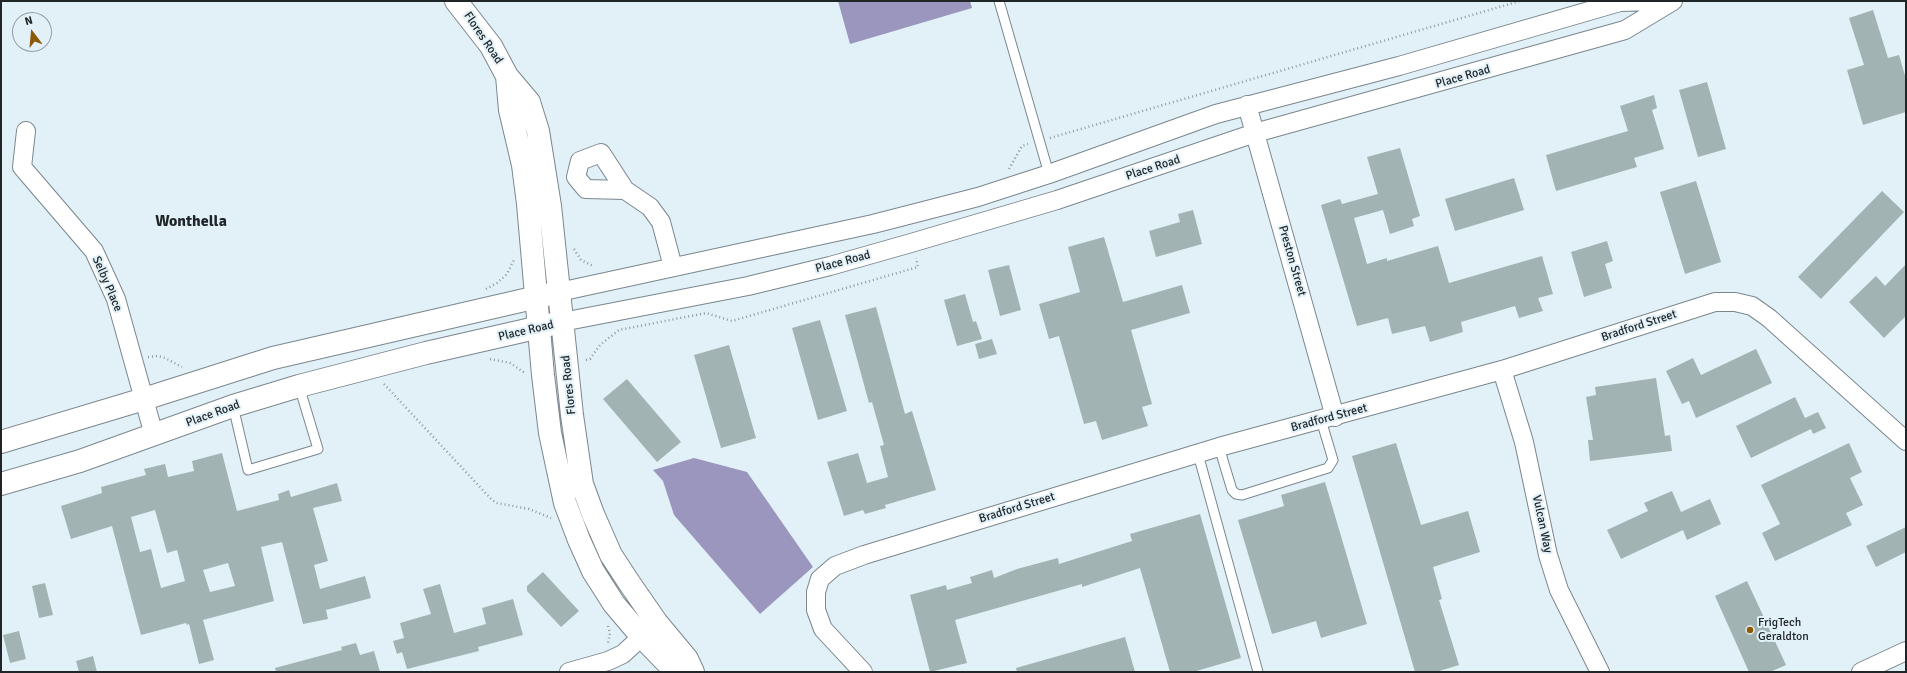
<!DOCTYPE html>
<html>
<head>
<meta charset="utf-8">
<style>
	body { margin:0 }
	#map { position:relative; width:1907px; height:673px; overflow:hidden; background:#e2f1f8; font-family:Signika,sans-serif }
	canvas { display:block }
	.frame { position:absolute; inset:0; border:2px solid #202628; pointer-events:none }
	.north { position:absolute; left:12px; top:12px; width:40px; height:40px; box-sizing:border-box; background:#e2f1f8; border:1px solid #94a0a5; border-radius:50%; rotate:344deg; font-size:11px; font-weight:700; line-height:16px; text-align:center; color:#202628 }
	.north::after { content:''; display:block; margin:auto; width:14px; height:18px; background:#8c5904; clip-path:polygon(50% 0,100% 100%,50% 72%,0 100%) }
</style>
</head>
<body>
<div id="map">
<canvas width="1907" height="673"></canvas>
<div class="frame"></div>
<div class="north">N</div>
</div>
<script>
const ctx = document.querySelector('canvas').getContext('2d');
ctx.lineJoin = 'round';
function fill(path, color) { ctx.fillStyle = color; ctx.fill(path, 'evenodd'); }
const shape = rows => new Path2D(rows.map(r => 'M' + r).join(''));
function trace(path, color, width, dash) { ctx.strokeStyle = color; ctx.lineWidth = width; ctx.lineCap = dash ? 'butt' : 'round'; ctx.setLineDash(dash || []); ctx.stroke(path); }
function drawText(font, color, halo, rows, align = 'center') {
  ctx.font = font + ' Signika,sans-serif'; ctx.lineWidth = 4; ctx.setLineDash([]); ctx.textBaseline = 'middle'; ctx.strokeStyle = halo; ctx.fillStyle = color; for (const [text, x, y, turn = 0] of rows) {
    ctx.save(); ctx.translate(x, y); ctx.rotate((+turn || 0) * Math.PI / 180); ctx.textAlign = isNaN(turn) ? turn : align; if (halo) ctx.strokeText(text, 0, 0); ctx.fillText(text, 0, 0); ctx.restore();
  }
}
fill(shape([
	[838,1,970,1,972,8,850,44],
	[694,458,747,472,813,567,760,614,674,515,663,481,653,470]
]), '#9a96bd');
fill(shape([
	[1873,10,1888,58,1899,55,1906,79,1906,112,1863,125,1847,70,1864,65,1849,18],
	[1707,82,1726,149,1698,157,1679,90],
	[1654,95,1657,108,1652,110,1664,149,1634,158,1637,167,1556,191,1546,155,1628,131,1620,106],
	[1400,148,1420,216,1412,219,1414,226,1390,234,1383,210,1354,218,1367,264,1387,258,1387,261,1438,246,1449,283,1542,256,1553,294,1538,298,1543,311,1519,318,1515,306,1461,322,1463,332,1430,342,1425,326,1392,334,1388,318,1357,326,1321,205,1340,199,1342,204,1378,194,1367,157],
	[1514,178,1524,210,1455,231,1445,199],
	[1696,181,1721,262,1685,274,1660,192],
	[1882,191,1904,212,1821,299,1798,277],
	[1193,210,1202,244,1156,257,1149,231,1180,222,1178,214],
	[1104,237,1123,302,1182,285,1190,313,1131,330,1152,404,1142,407,1148,426,1102,440,1096,421,1084,424,1059,336,1049,339,1039,304,1080,292,1068,247],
	[1607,241,1613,261,1605,264,1612,288,1584,297,1571,252],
	[1906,264,1906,316,1884,338,1849,302,1876,276,1885,286],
	[1009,265,1021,310,1000,316,988,270],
	[965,294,973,322,976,321,982,339,957,346,944,300],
	[876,307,905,414,912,411,936,490,885,505,886,508,865,514,863,510,844,516,827,462,858,453,867,483,888,477,880,446,884,445,872,402,869,403,845,315],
	[820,320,847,411,818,420,792,328],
	[992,339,997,354,979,359,975,344],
	[729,345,756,438,721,448,694,355],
	[1756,349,1772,383,1696,418,1689,401,1682,404,1666,371,1693,358,1701,375],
	[1656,378,1665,436,1670,435,1672,451,1590,461,1588,440,1593,440,1586,397,1596,395,1595,387],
	[627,379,681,442,657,462,603,399],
	[1795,397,1805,418,1818,412,1826,428,1813,434,1811,429,1751,458,1736,426],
	[1396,443,1421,525,1468,511,1480,552,1433,567,1442,599,1439,600,1459,665,1436,672,1415,672,1352,456],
	[1849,443,1862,472,1850,478,1863,505,1846,513,1852,525,1775,561,1762,533,1780,524,1761,485],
	[222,453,237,511,279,500,278,494,289,490,291,497,337,483,342,501,313,508,328,561,314,565,320,589,365,576,371,598,326,610,328,619,303,624,282,542,261,547,274,601,203,620,214,660,199,664,189,624,187,625,186,623,141,635,112,526,71,539,61,506,102,493,101,487,146,475,144,469,165,464,168,477,194,471,192,461],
	[155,510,167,553,177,550,185,581,161,588,151,549,140,552,131,517],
	[228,563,235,586,210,592,203,570],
	[1325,482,1367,624,1321,638,1316,621,1272,634,1238,520,1284,506,1281,495],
	[1672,491,1681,512,1710,499,1721,524,1687,540,1683,530,1621,559,1607,530,1648,511,1644,503],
	[1200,514,1241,658,1193,672,1170,672,1140,568,1082,587,1082,584,955,620,967,663,930,672,910,595,946,585,947,590,972,583,970,577,992,570,994,578,1017,569,1058,558,1059,564,1132,541,1130,534],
	[1906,527,1906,552,1876,567,1866,546],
	[543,572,579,611,561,627,527,591,527,586],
	[1747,581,1786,665,1770,672,1749,672,1715,596],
	[45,583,53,615,39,618,32,586],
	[440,584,454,633,486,624,482,608,513,599,523,635,478,647,479,651,407,669,402,652,397,654,393,641,404,638,400,623,431,614,423,589],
	[19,631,26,659,10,663,3,635],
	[1125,637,1135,672,1017,672,1016,668],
	[356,643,360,655,374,651,380,672,276,672,275,668,342,650,341,647],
	[93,656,97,672,79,672,76,661]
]), '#a2b3b3');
const service = shape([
	[999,1,1049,174],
	[233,406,248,470,318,449,299,386],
	[1219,447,1232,490,1236,494,1242,495,1328,468,1333,460,1321,420],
	[1198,454,1258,672]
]);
const minor = shape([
	[1247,105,1335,417],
	[26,131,22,167,94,251,116,299,154,435],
	[625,190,586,189,576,177,580,161,601,153,625,190,650,207,661,222,673,267],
	[559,292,873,224,978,197,1049,174,1216,114,1399,66,1620,2,1653,1],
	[562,322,748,286,830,266,911,243,1057,200,1255,133,1625,30,1673,1],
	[1502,370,1524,442,1548,555,1559,590,1600,672],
	[569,672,608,661,623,654,651,628],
	[863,672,823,629,816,610,816,592,820,579,835,566,864,555,1219,447,1502,370,1715,302,1735,302,1752,306,1769,318,1906,441],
	[1861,672,1906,651]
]);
const tertiary = shape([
	[1,442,144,399,273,358,559,292],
	[1,484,80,461,233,406,299,386,426,353,562,322]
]);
const secondary = shape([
	[456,1,491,46,507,76,529,102,538,131,550,206,572,415,582,484,593,514,611,555,630,584,657,623,687,659,693,672],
	[507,76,510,110,523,165,528,204,543,375,550,433,565,503,579,540,593,571,614,604,642,637,676,672]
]);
trace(service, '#7a878d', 11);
trace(minor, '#7a878d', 20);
trace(tertiary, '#7a878d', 24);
trace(secondary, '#7a878d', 24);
trace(shape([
	[1050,138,1520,1],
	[1009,169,1022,146,1028,144],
	[574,249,581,260,593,266],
	[486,289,497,283,507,274,514,260],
	[148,357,158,356,165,358,182,367],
	[490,359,510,363,525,373],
	[586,360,590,359,600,345,619,330,706,313,732,321,918,267,916,258],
	[384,384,492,500,497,503,529,509,551,518],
	[608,626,610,633,608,643]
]), '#8e9a9e', 2.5, [1, 3]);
trace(service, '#fff', 9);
trace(minor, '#fff', 18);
trace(tertiary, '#fff', 22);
trace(secondary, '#fff', 22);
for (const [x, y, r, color] of [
	[1750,630,4,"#8c5904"]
]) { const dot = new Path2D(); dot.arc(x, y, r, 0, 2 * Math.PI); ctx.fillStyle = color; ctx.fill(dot); trace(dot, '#e2f1f8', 1.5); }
drawText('12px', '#202628', '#e2f1f8', [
	["Flores Road",483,38,56],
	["Place Road",1463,77,-16],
	["Place Road",1153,168,-18],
	["Preston Street",1292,261,74],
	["Place Road",843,262,-15],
	["Selby Place",107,284,67],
	["Bradford Street",1639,326,-18],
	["Place Road",526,331,-13],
	["Flores Road",569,385,-96],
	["Place Road",213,414,-20],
	["Bradford Street",1329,418,-15],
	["Bradford Street",1017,508,-17],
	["Vulcan Way",1542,524,78]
]);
drawText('12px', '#202628', '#e2f1f8', [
	["FrigTech",1758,623],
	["Geraldton",1758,637]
], 'left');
drawText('bold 16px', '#202628', '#e2f1f8', [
	["Wonthella",191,222]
]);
</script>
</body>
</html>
